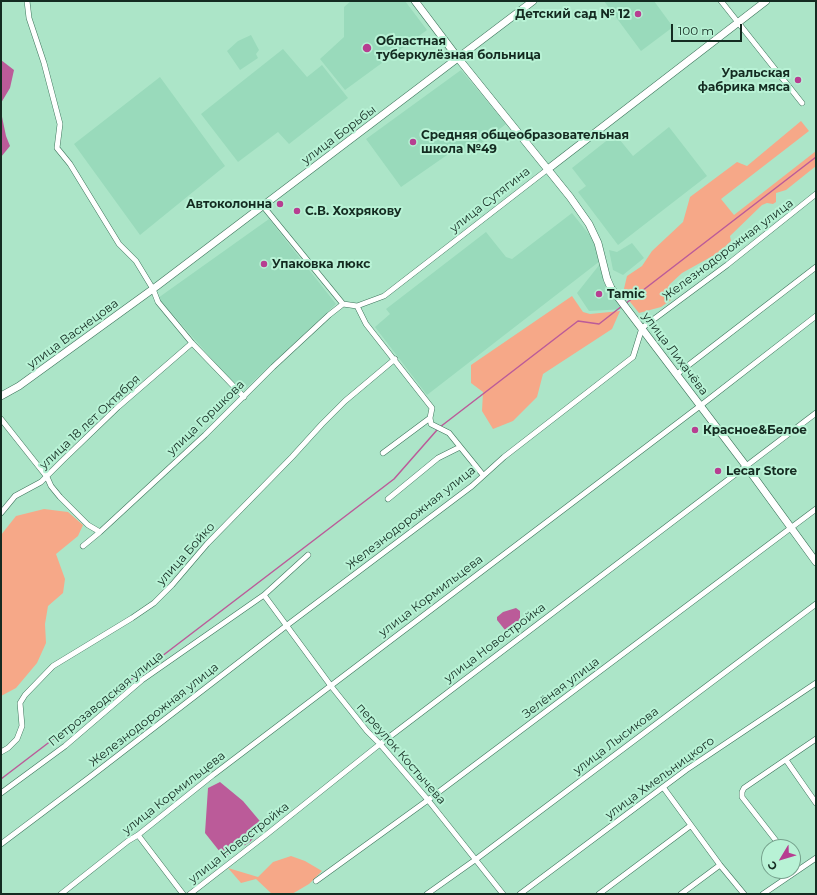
<!DOCTYPE html>
<html>
<head>
<meta charset="utf-8">
<style>
	body { margin:0 }
	#map { position:relative; width:817px; height:895px; overflow:hidden; background:#ace5c8; font-family:Montserrat,sans-serif }
	canvas { display:block }
	.frame { position:absolute; inset:0; border:2px solid #142b21; pointer-events:none }
	.north { position:absolute; left:761px; top:839px; width:40px; height:40px; box-sizing:border-box; background:#b8f2d5; border:1px solid #76a28d; border-radius:50%; rotate:232deg; font-size:11px; font-weight:700; line-height:16px; text-align:center; color:#142b21 }
	.north::after { content:''; display:block; margin:auto; width:14px; height:18px; background:#b73e91; clip-path:polygon(50% 0,100% 100%,50% 72%,0 100%) }
	.scale { position:absolute; left:671px; top:24px; width:71px; height:18px; box-sizing:border-box; border:2px solid #142b21; border-top:0; padding-left:5px; font-size:12px; line-height:14px; white-space:nowrap; color:#142b21; -webkit-text-stroke:3px #b8f2d5; paint-order:stroke }
</style>
</head>
<body>
<div id="map">
<canvas width="817" height="895"></canvas>
<div class="frame"></div>
<div class="north">С</div>
<div class="scale">100 m</div>
</div>
<script>
const ctx = document.querySelector('canvas').getContext('2d');
ctx.lineJoin = 'round';
function fill(path, color) { ctx.fillStyle = color; ctx.fill(path, 'evenodd'); }
const shape = rows => new Path2D(rows.map(r => 'M' + r).join(''));
function trace(path, color, width, dash) { ctx.strokeStyle = color; ctx.lineWidth = width; ctx.lineCap = dash ? 'butt' : 'round'; ctx.setLineDash(dash || []); ctx.stroke(path); }
function drawText(font, color, halo, rows, align = 'center') {
  ctx.font = font + ' Montserrat,sans-serif'; ctx.lineWidth = 4; ctx.setLineDash([]); ctx.textBaseline = 'middle'; ctx.strokeStyle = halo; ctx.fillStyle = color; for (const [text, x, y, turn = 0] of rows) {
    ctx.save(); ctx.translate(x, y); ctx.rotate((+turn || 0) * Math.PI / 180); ctx.textAlign = isNaN(turn) ? turn : align; if (halo) ctx.strokeText(text, 0, 0); ctx.fillText(text, 0, 0); ctx.restore();
  }
}
fill(shape([
	[351,1,405,1,427,30,345,90,320,59,344,37,344,7],
	[604,1,654,1,673,27,641,51],
	[251,35,259,50,256,54,258,58,240,70,227,51,238,41],
	[283,49,307,77,322,65,348,98,289,144,278,132,238,162,201,114],
	[461,70,506,124,467,154,460,146,401,187,366,139],
	[160,77,225,166,140,235,74,144],
	[669,127,707,176,618,245,578,192,586,186,572,168,615,134,633,156],
	[572,213,592,238,600,261,427,395,375,327,390,314,386,309,486,232,506,257,512,259],
	[269,219,336,304,244,390,234,384,158,298],
	[632,243,644,258,623,275,613,270,609,250,617,252],
	[600,264,625,309,589,311,577,293]
]), '#99dabb');
fill(shape([
	[801,121,809,131,721,199,734,215,816,151,816,166,786,190,776,193,776,202,773,204,767,203,762,205,730,236,731,241,718,253,682,273,669,285,671,300,661,307,639,313,623,293,627,276,642,266,652,251,683,222,690,197,737,162,747,166],
	[572,296,583,312,590,314,620,311,612,329,543,374,537,397,513,421,493,429,482,411,483,392,471,383,471,365],
	[44,509,68,512,83,525,78,536,56,554,65,579,63,593,48,606,45,624,46,643,37,663,16,688,1,696,1,535,16,516],
	[291,856,305,861,322,871,309,884,292,894,272,894,256,879,241,883,228,868,258,877,273,862]
]), '#f6a888');
fill(shape([
	[1,60,14,70,10,88,1,103],
	[1,112,6,136,10,146,1,157],
	[516,608,520,611,520,620,513,630,505,630,497,620,497,617,503,612],
	[220,782,243,801,264,826,250,842,224,857,205,833,208,788]
]), '#bb5b99');
trace(shape([
	[625,304,816,157],
	[440,427,578,321,599,324,622,306],
	[1,779,394,479,437,430]
]), '#bb5b99', 1.5);
const street = shape([
	[27,1,29,18,44,63,60,124,57,148,70,164,119,244,136,261,153,289,158,302,192,343,244,397],
	[721,1,802,103],
	[263,206,343,304,357,306,366,324,432,408,430,418,431,424,449,433,483,475],
	[357,306,384,296,548,169],
	[677,374,816,267],
	[1,419,47,477,51,486,60,497,88,525,100,532],
	[383,453,430,418],
	[388,499,438,458,460,447],
	[1,513,15,496,41,482,63,460,118,407,192,343],
	[83,546,100,532,205,435,273,367,329,315,343,304],
	[264,595,331,686,367,731,380,744,428,800,503,894],
	[1,752,8,748,17,739,22,726,20,703,25,695,53,666,132,618,154,603,172,585,207,544,292,457,322,424,345,401,395,359],
	[786,760,816,803],
	[663,787,720,865,744,894],
	[1,793,65,746,142,680,264,595,308,555],
	[138,835,183,894],
	[1,844,90,777,286,626,472,486,504,457,633,357,642,328,727,265,816,194],
	[781,847,742,797,742,792,744,788,816,739],
	[793,863,798,870],
	[316,881,428,800,816,509],
	[61,894,128,841,138,835,213,775,700,406,816,316],
	[190,894,266,835,380,744,816,413],
	[427,894,475,860,816,604],
	[520,894,686,770,816,683],
	[599,894,690,826],
	[681,894,720,865],
	[763,894,816,858]
]);
const secondary = shape([
	[415,1,458,58,570,197,589,224,598,243,607,279,611,288,746,466,816,562],
	[548,169,766,1],
	[1,396,19,386,157,286,533,1]
]);
trace(street, '#3d745b', 6);
trace(secondary, '#3d745b', 8);
trace(street, '#fff', 5);
trace(secondary, '#fff', 7);
for (const [x, y, r, color] of [
	[638,14,4,"#b73e91"],
	[367,48,5,"#b73e91"],
	[798,80,4,"#b73e91"],
	[413,142,4,"#b73e91"],
	[280,204,4,"#b73e91"],
	[297,211,4,"#b73e91"],
	[264,264,4,"#b73e91"],
	[599,294,4,"#b73e91"],
	[695,430,4,"#b73e91"],
	[718,471,4,"#b73e91"]
]) { const dot = new Path2D(); dot.arc(x, y, r, 0, 2 * Math.PI); ctx.fillStyle = color; ctx.fill(dot); trace(dot, '#b8f2d5', 1.5); }
drawText('bold 12px', '#142b21', '#b8f2d5', [
	["Детский сад № 12",630,14,"right"],
	["Областная",376,41],
	["туберкулёзная больница",376,55],
	["Уральская",790,73,"right"],
	["фабрика мяса",790,87,"right"],
	["Средняя общеобразовательная",421,135],
	["школа №49",421,149],
	["Автоколонна",272,204,"right"],
	["С.В. Хохрякову",305,211],
	["Упаковка люкс",272,264],
	["Tamic",607,294],
	["Красное&Белое",703,430],
	["Lecar Store",726,471]
], 'left');
drawText('12px', '#142b21', '#b8f2d5', [
	["улица Борьбы",339,135,-37],
	["улица Сутягина",490,200,-38],
	["Железнодорожная улица",728,250,-37],
	["улица Васнецова",73,334,-36],
	["улица Лихачёва",675,354,53],
	["улица Горшкова",206,418,-44],
	["улица 18 лет Октября",90,422,-43],
	["Железнодорожная улица",411,518,-38],
	["улица Бойко",186,554,-48],
	["улица Кормильцева",431,596,-37],
	["улица Новостройка",495,643,-37],
	["Зелёная улица",561,688,-37],
	["Петрозаводская улица",106,699,-39],
	["Железнодорожная улица",154,715,-38],
	["улица Лысикова",616,741,-37],
	["переулок Костычева",401,754,49],
	["улица Хмельницкого",660,778,-36],
	["улица Кормильцева",174,793,-38],
	["улица Новостройка",239,843,-38]
]);
</script>
</body>
</html>
